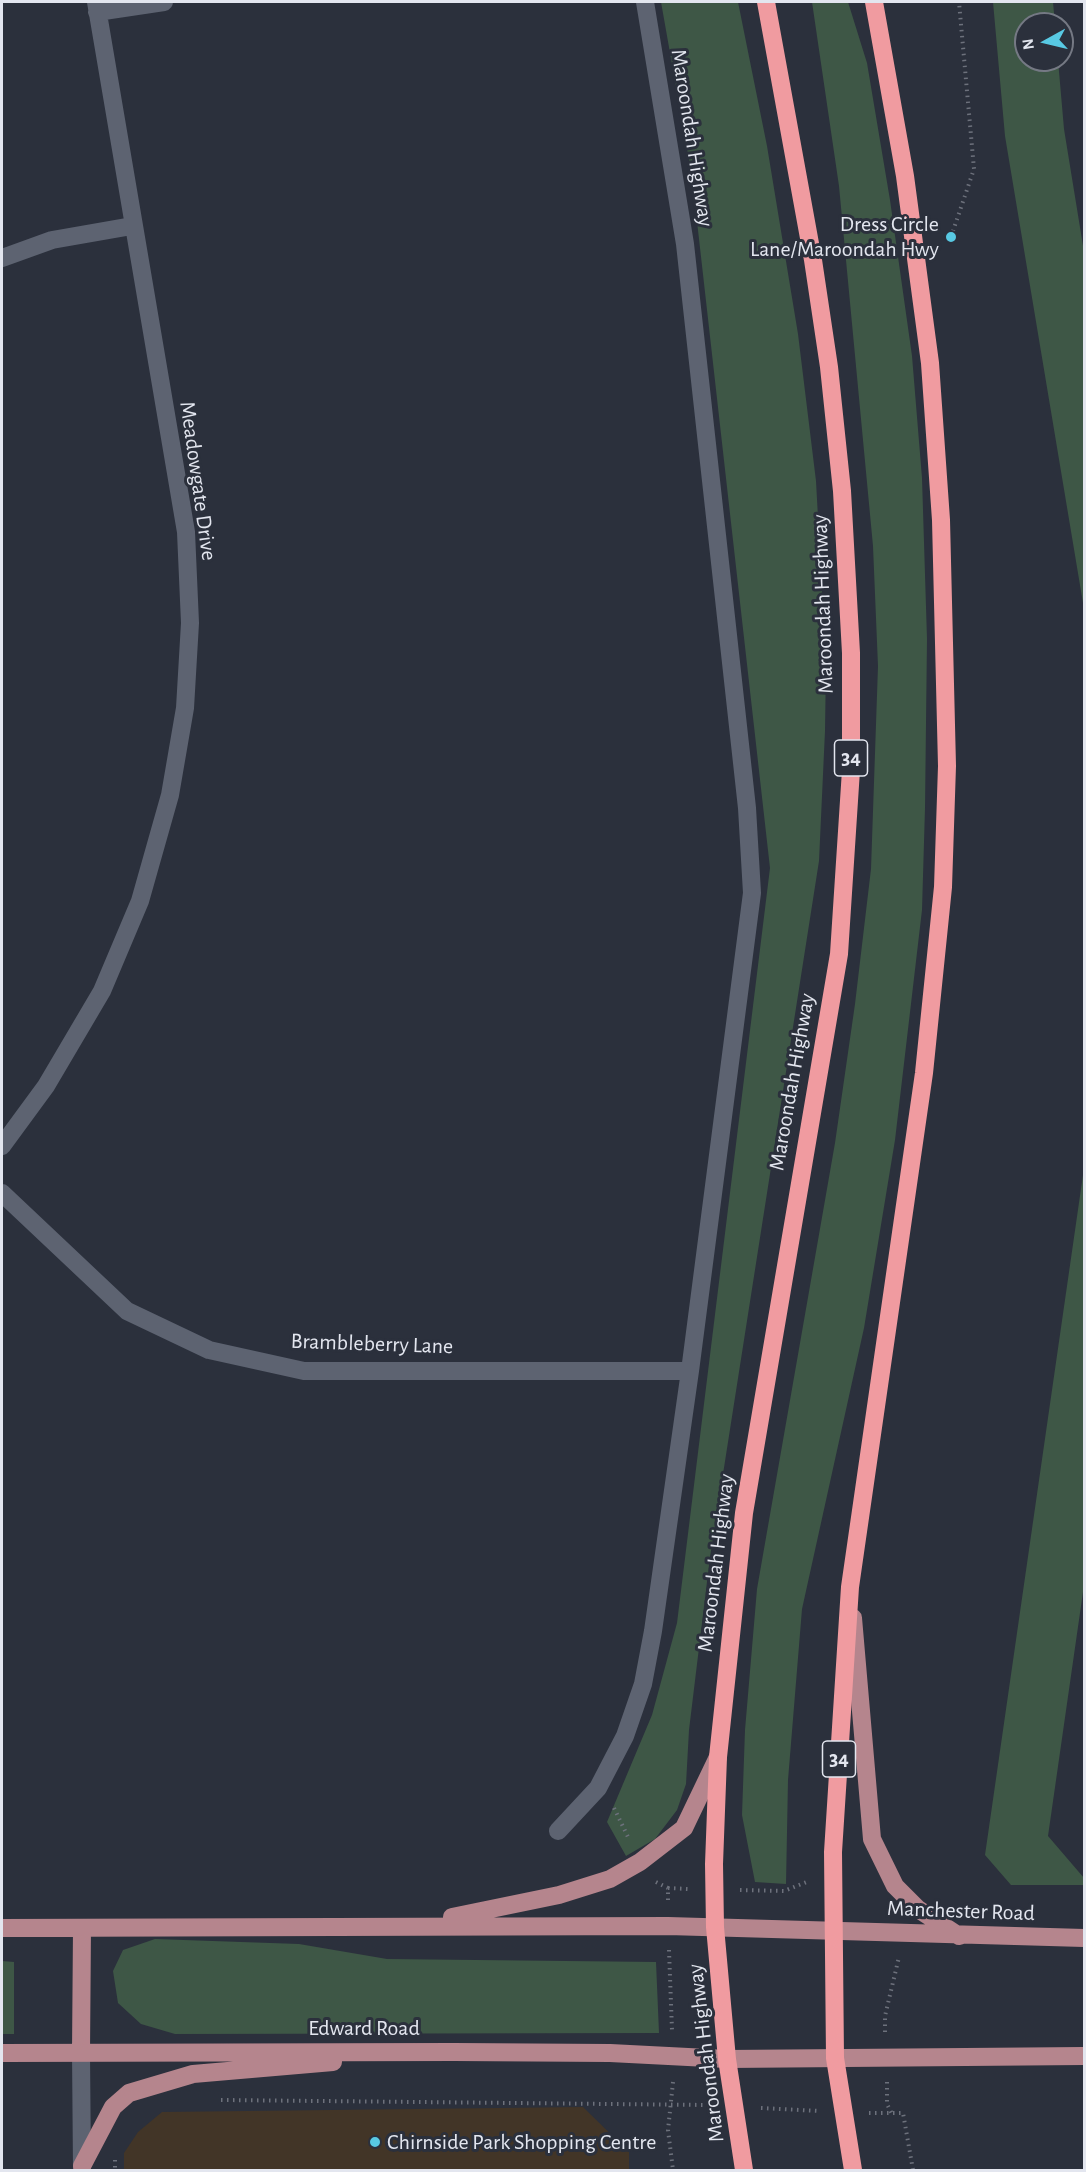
<!DOCTYPE html>
<html>
<head>
<meta charset="utf-8">
<style>
	body { margin:0 }
	#map { position:relative; width:1086px; height:2172px; overflow:hidden; background:#2b303c; font-family:"Alegreya Sans",sans-serif }
	canvas { display:block }
	.frame { position:absolute; inset:0; border:3px solid #e3e6ef; pointer-events:none }
	.north { position:absolute; left:1014px; top:12px; width:60px; height:60px; box-sizing:border-box; background:#2b303c; border:2px solid #757984; border-radius:50%; rotate:262deg; font-size:16px; font-weight:700; line-height:24px; text-align:center; color:#e3e6ef }
	.north::after { content:''; display:block; margin:auto; width:21px; height:27px; background:#58c9e3; clip-path:polygon(50% 0,100% 100%,50% 72%,0 100%) }
</style>
</head>
<body>
<div id="map">
<canvas width="1086" height="2172"></canvas>
<div class="frame"></div>
<div class="north">N</div>
</div>
<script>
const ctx = document.querySelector('canvas').getContext('2d');
ctx.lineJoin = 'round';
function fill(path, color) { ctx.fillStyle = color; ctx.fill(path, 'evenodd'); }
const shape = rows => new Path2D(rows.map(r => 'M' + r).join(''));
function trace(path, color, width, dash) { ctx.strokeStyle = color; ctx.lineWidth = width; ctx.lineCap = dash ? 'butt' : 'round'; ctx.setLineDash(dash || []); ctx.stroke(path); }
function drawText(font, color, halo, rows, align = 'center') {
  ctx.font = font + ' "Alegreya Sans",sans-serif'; ctx.lineWidth = 6; ctx.setLineDash([]); ctx.textBaseline = 'middle'; ctx.strokeStyle = halo; ctx.fillStyle = color; for (const [text, x, y, turn = 0] of rows) {
    ctx.save(); ctx.translate(x, y); ctx.rotate((+turn || 0) * Math.PI / 180); ctx.textAlign = isNaN(turn) ? turn : align; if (halo) ctx.strokeText(text, 0, 0); ctx.fillText(text, 0, 0); ctx.restore();
  }
}
fill(shape([
	[583,2107,629,2152,629,2170,124,2170,124,2153,138,2132,162,2112]
]), '#423527');
fill(shape([
	[661,2,738,2,767,146,798,334,816,481,826,664,825,731,819,861,710,1557,689,1730,686,1784,677,1810,655,1839,626,1856,607,1822,652,1715,677,1623,770,868,692,177],
	[812,2,848,2,867,63,890,200,912,356,922,478,927,639,925,808,922,910,895,1140,864,1328,802,1609,788,1780,786,1884,755,1882,742,1815,745,1730,757,1589,835,1143,855,1004,871,869,878,666,873,546,839,186],
	[993,2,1053,2,1055,24,1026,24,1026,60,1058,60,1064,129,1084,252,1084,609,1005,136],
	[1084,1168,1084,1585,1048,1836,1084,1878,1084,1885,1011,1885,985,1855],
	[155,1939,299,1944,387,1959,656,1962,659,2033,175,2034,141,2024,118,2003,113,1971,123,1950],
	[2,1961,14,1962,14,2034,2,2034]
]), '#3e5746');
trace(shape([
	[951,237,974,169,959,2],
	[614,1808,629,1839],
	[656,1882,668,1888,668,1901],
	[668,1888,688,1889],
	[740,1890,784,1891,809,1881],
	[669,1950,672,2030],
	[885,2032,885,2016,899,1957],
	[673,2082,668,2130,673,2170],
	[887,2082,887,2104,892,2114],
	[221,2100,708,2105],
	[761,2108,819,2111],
	[869,2113,903,2113,913,2170],
	[115,2160,115,2170]
]), '#6d717c', 4, [1.5, 4.5]);
trace(shape([
	[97,12,164,2],
	[2,258,52,240,132,226],
	[2,1146,46,1086,102,991,140,901,170,795,185,708,190,623,186,532,96,2],
	[2,1193,127,1311,209,1350,304,1371,690,1371],
	[558,1831,598,1788,625,1736,643,1684,653,1631,690,1371,752,893,747,808,685,244,645,2],
	[81,2052,82,2170]
]), '#5d6371', 18);
trace(shape([
	[853,1618,872,1839,895,1886,918,1909,959,1936],
	[452,1917,559,1895,610,1879,640,1862,684,1828,718,1757],
	[2,1928,668,1926,1084,1938],
	[81,2052,82,1928],
	[2,2053,454,2052,610,2053,727,2059,1084,2056],
	[82,2166,113,2107,129,2093,193,2074,333,2062]
]), '#b5858d', 18);
trace(shape([
	[744,2170,727,2059,715,1927,714,1864,718,1757,744,1513,839,954,851,770,851,653,842,491,829,367,813,260,766,2],
	[853,2170,835,2058,833,1852,850,1587,924,1073,943,887,947,766,941,520,930,363,905,176,874,2]
]), '#f09ba0', 18);
for (const [x, y, r, color] of [
	[951,237,6,"#58c9e3"],
	[375,2142,6,"#58c9e3"]
]) { const dot = new Path2D(); dot.arc(x, y, r, 0, 2 * Math.PI); ctx.fillStyle = color; ctx.fill(dot); trace(dot, '#2b303c', 2); }
for (const [x, y, w] of [
	[851,758,33],
	[839,1759,33]
]) { const box = new Path2D(); box.roundRect(x - w / 2, y - 18, w, 36, 4.5); ctx.fillStyle = '#2b303c'; ctx.fill(box); trace(box, '#e3e6ef', 1.5); }
drawText('bold 21px', '#e3e6ef', null, [
	["34",851,758],
	["34",839,1759]
]);
drawText('22px', '#e3e6ef', '#2b303c', [
	["Maroondah Highway",692,138,81],
	["Meadowgate Drive",198,481,82],
	["Maroondah Highway",823,604,-92],
	["Maroondah Highway",792,1082,-80],
	["Brambleberry Lane",372,1344,2],
	["Maroondah Highway",716,1563,-83],
	["Manchester Road",961,1911,2],
	["Edward Road",364,2028],
	["Maroondah Highway",706,2053,-97]
]);
drawText('22px', '#e3e6ef', '#2b303c', [
	["Dress Circle",939,224],
	["Lane/Maroondah Hwy",939,249],
	["Chirnside Park Shopping Centre",387,2142,"left"]
], 'right');
</script>
</body>
</html>
